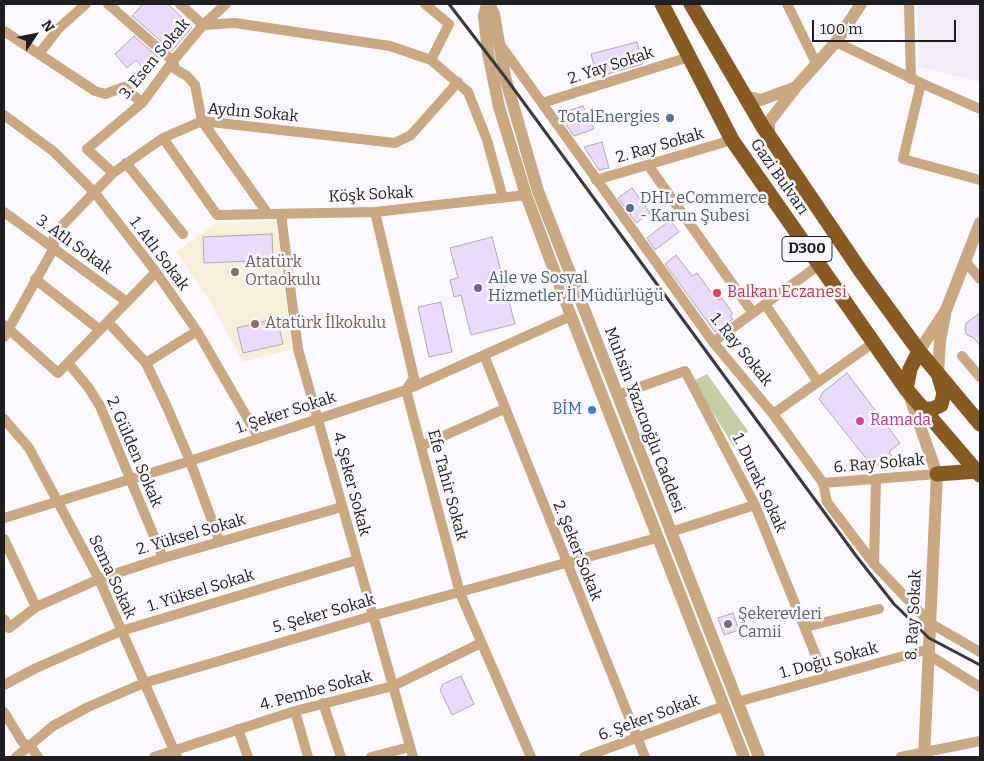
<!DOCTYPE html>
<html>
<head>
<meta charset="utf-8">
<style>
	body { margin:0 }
	#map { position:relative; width:984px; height:761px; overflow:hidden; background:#fbf9fd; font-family:Bitter,serif }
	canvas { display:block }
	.frame { position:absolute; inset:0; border:5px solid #1f1e20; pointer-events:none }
	.north { position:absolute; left:10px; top:10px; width:50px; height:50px; -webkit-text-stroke:4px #fbf9fd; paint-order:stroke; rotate:56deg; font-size:14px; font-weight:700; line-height:20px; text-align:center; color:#1f1e20 }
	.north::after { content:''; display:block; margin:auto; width:18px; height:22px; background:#1f1e20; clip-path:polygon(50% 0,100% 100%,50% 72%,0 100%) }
	.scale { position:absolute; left:812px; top:20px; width:144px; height:22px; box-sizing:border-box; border:2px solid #1f1e20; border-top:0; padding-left:6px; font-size:15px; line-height:18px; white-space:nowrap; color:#1f1e20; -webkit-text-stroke:4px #fbf9fd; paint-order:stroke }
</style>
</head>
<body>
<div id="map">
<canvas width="984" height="761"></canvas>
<div class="frame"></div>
<div class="north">N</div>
<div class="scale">100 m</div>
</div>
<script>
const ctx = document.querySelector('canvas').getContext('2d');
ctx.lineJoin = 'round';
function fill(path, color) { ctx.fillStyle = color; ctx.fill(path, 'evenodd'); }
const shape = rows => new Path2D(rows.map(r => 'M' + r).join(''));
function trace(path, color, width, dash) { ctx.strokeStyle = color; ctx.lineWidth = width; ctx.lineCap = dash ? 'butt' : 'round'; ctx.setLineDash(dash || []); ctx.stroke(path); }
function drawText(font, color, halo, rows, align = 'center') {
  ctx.font = font + ' Bitter,serif'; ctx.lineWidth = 5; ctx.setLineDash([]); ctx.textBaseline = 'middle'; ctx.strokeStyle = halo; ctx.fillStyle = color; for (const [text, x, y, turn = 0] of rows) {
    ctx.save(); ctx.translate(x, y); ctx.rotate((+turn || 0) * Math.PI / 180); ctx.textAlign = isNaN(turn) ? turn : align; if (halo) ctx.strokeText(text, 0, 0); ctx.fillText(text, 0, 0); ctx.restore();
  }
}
fill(shape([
	[917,4,980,4,980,82,919,67]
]), '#f2ecf8');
fill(shape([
	[276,221,292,349,243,362,209,299,176,252,215,224]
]), '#f8efda');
fill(shape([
	[707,374,748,431,734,447,693,381]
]), '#c5cda5');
const building = shape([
	[143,4,168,4,192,27,172,51,132,16,143,4],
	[134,36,160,59,146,72,136,60,127,68,115,54,134,36],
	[637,42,643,64,597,77,591,54,637,42],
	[583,106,594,129,574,136,559,114,583,106],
	[602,142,609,168,599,170,584,147,602,142],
	[632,188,650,213,636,223,618,198,632,188],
	[670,220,679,232,655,250,647,238,670,220],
	[272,234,273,260,204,263,203,237,272,234],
	[492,237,515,324,471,335,461,295,454,297,450,280,458,278,450,248,492,237],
	[676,255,692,276,697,273,713,295,714,294,719,300,722,298,733,314,730,316,733,319,715,332,665,264,676,255],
	[441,302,452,352,429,357,418,307,441,302],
	[980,313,980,346,974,338,967,335,965,330,966,323,980,313],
	[277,318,283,344,243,353,237,328,277,318],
	[847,373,900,443,889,452,897,463,872,466,819,399,823,392,847,373],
	[733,613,739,630,724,635,718,618,733,613],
	[461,676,474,704,452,715,440,690,443,684,461,676]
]);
fill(building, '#eadafc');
trace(building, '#aeabb0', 1);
trace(shape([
	[108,4,173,61,175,69,187,76,195,85,202,121,268,214],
	[180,4,203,25,235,23,390,46,431,60,468,92,487,140,503,198],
	[425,4,449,24,431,60],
	[787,4,817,65],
	[909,4,911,79],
	[4,31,95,91,105,94,124,87,142,103],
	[836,42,921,83],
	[499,43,713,342,773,414,823,483,827,502,874,564,930,623,980,652],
	[39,54,59,28,86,4],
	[542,103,689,57],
	[980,109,921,83,903,159,980,180],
	[4,115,53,151,95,193,156,272,197,331,259,438],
	[163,138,217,215,375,212,526,195],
	[126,163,183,234],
	[648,165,753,313],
	[113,173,87,149,142,103,173,61,203,25,226,4],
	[596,180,732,140],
	[4,212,127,302],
	[375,212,414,378,406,390,460,593,531,757],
	[281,214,298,349,413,757],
	[966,262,980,279],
	[35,279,100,330],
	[765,304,818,382],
	[108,322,146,363,167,407,190,461,220,542],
	[4,325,58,373,156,272],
	[4,337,54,248,54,234,113,173,163,138,202,121,395,143,411,135,458,82],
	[713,342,819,265],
	[484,355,645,757],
	[962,356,980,377],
	[68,363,88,387,100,406,163,558],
	[146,363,197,331],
	[617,395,685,371,755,505,825,678],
	[773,414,873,343],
	[4,419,29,448,99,579,177,757],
	[421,446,504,409],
	[823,483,937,474],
	[4,518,190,461,406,390,571,316],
	[671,532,755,505],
	[4,539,36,607],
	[874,564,876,479],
	[4,619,9,628,36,607,99,579,163,558,342,507],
	[805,627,879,609],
	[929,655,980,687],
	[4,685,36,668,121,631,357,560],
	[737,702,929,649],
	[323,703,341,757],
	[295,711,308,757],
	[4,712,23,743,30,746,38,757],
	[238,729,248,757],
	[16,757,53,726,88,707,144,683,372,616,657,538],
	[154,757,295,711,393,686,481,643],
	[371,757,410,747],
	[584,757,724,706],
	[901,757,980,741]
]), '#c9a882', 10);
trace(shape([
	[487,4,484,16,488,53,499,107,526,195,571,316,744,757],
	[489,4,494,14,505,77,538,191,759,757],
	[745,96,761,100,796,87],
	[769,136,769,122,796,87,836,42,861,4],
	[919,351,946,310,980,223],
	[938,374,940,341,945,315],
	[909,395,937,474,924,757]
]), '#c9a882', 12);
trace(shape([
	[662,4,732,140,906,389,980,475],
	[691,4,763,127,860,270,919,351,980,424],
	[906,389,910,369,919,351],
	[923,409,932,409,941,405,944,393,939,377],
	[937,474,977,471]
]), '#865a22', 15);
trace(shape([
	[449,4,505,77,857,557,894,604,929,638,980,665]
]), '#3a393b', 3);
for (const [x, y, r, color] of [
	[670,118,5,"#5c6f8a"],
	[630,208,5,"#5c6f8a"],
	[235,272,5,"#8d6e63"],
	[478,288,5,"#5c6f8a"],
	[717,293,5,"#e0444e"],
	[255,324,5,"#8d6e63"],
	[592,410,5,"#3f7fe0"],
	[860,421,5,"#d1479c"],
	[728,624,5,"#6b7280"]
]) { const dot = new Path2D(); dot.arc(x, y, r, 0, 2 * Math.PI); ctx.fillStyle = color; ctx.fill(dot); trace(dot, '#fbf9fd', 2); }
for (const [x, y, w] of [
	[807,249,50]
]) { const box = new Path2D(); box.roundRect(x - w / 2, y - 12.5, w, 25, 4); ctx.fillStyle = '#fbf9fd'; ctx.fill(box); trace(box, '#1f1e20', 1); }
drawText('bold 15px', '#1f1e20', null, [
	["D300",807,249]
]);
drawText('16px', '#1f1e20', '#fbf9fd', [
	["3. Esen Sokak",155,59,-50],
	["2. Yay Sokak",611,66,-18],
	["Aydın Sokak",253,113,5],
	["2. Ray Sokak",660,146,-16],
	["Gazi Bulvarı",779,177,55],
	["Köşk Sokak",371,195,-3],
	["3. Atlı Sokak",74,245,36],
	["1. Atlı Sokak",159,254,53],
	["1. Ray Sokak",741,350,51],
	["1. Şeker Sokak",286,413,-18],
	["Muhsin Yazıcıoğlu Caddesi",644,420,69],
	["2. Gülden Sokak",134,452,67],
	["6. Ray Sokak",879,464,-5],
	["1. Durak Sokak",759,483,65],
	["4. Şeker Sokak",351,484,75],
	["Efe Tahir Sokak",447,485,75],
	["2. Yüksel Sokak",191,535,-16],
	["2. Şeker Sokak",577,551,68],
	["Sema Sokak",112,577,65],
	["1. Yüksel Sokak",201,591,-17],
	["5. Şeker Sokak",324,614,-16],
	["8. Ray Sokak",914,615,-87],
	["1. Doğu Sokak",829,661,-15],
	["4. Pembe Sokak",316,691,-15],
	["6. Şeker Sokak",649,718,-20]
]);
drawText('16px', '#4e5e75', '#fbf9fd', [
	["TotalEnergies",660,118,"right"],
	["DHL eCommerce",640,199],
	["- Karun Şubesi",640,217],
	["Aile ve Sosyal",488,279],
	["Hizmetler İl Müdürlüğü",488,297]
], 'left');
drawText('16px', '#785e54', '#fbf9fd', [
	["Atatürk",245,263],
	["Ortaokulu",245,281],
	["Atatürk İlkokulu",265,324]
], 'left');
drawText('16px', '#be3a42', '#fbf9fd', [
	["Balkan Eczanesi",727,293]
], 'left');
drawText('16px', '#366cbe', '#fbf9fd', [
	["BİM",582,410]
], 'right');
drawText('16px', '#b23c85', '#fbf9fd', [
	["Ramada",870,421]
], 'left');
drawText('16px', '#5b616d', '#fbf9fd', [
	["Şekerevleri",738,615],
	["Camii",738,633]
], 'left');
</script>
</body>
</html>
